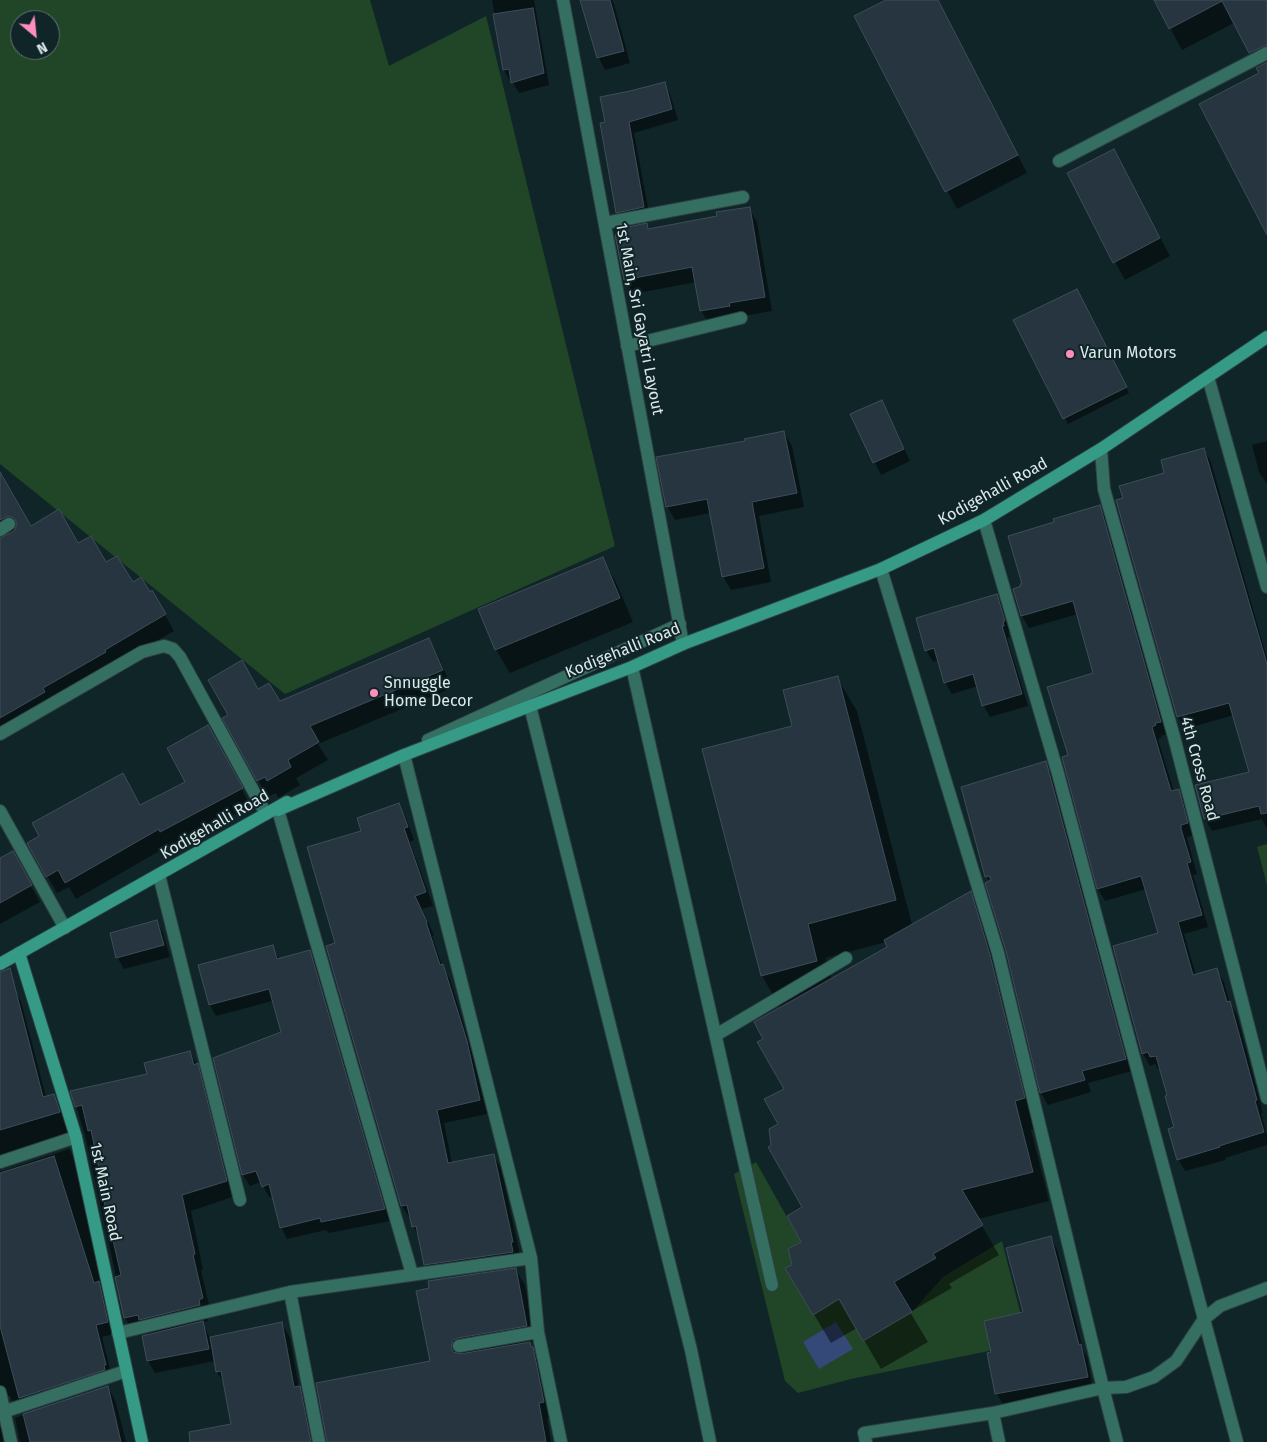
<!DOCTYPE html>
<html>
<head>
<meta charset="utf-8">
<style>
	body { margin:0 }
	#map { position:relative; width:1267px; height:1442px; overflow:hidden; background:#102528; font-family:"Fira Sans",sans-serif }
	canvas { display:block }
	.north { position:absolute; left:10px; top:10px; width:50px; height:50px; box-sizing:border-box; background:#102528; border:1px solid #627376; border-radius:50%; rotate:152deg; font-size:14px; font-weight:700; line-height:20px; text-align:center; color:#dde9eb }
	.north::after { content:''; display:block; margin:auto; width:18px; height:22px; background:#fe8ebb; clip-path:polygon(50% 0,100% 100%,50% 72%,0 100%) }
</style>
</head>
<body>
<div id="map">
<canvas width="1267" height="1442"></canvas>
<div class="north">N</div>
</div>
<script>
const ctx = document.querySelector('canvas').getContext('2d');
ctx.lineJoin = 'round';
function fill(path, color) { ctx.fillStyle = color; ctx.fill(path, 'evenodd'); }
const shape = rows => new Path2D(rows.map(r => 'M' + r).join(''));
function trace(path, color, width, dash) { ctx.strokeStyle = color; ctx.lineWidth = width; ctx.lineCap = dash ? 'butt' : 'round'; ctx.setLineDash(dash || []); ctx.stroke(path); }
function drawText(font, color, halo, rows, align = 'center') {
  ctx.font = font + ' "Fira Sans",sans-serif'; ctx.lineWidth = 4; ctx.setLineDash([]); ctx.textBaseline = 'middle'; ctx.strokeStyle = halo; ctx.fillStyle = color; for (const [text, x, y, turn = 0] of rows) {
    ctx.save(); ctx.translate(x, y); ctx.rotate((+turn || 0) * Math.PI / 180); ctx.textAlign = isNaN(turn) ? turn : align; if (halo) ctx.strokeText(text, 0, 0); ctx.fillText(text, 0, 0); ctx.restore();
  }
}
fill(shape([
	[0,0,370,0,389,66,486,16,615,546,285,694,0,464],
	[20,20,50,20,50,50,20,50],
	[1267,844,1267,885,1257,847],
	[756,1162,801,1242,788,1249,792,1265,785,1268,813,1315,842,1297,846,1311,863,1341,912,1312,943,1277,1002,1241,1028,1343,851,1379,798,1393,785,1381,734,1174]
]), '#214527');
fill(shape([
	[836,1322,853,1349,819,1369,803,1342]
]), '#354979');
fill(shape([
	[492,0,534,0,549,85,519,93,512,81,510,81,504,70],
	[582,0,612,0,614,4,630,63,605,70,599,58],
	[889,0,937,0,1027,173,957,209,856,17],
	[1155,0,1267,0,1267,232,1261,74,1259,68,1234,23,1182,50],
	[664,83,670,94,678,120,634,133,650,218,624,223,618,212,607,123],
	[1114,151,1170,256,1125,280,1115,262],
	[749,208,757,222,772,311,737,317,709,325,701,310,696,282,633,294,625,280,616,236,647,225,649,230,718,217],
	[1079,296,1129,393,1068,424,1015,321],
	[881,401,888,413,910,461,881,475,852,415],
	[784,433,792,446,804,507,759,516,771,582,731,590,723,576,711,513,675,520,667,506,746,442],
	[1267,441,1267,483,1266,483,1259,472,1252,445],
	[1204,449,1211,462,1267,658,1267,829,1262,819,1212,831,1205,819,1250,773,1234,715,1185,729,1178,717,1117,501,1124,499],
	[0,474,30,527,78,545,132,584,149,594,152,592,174,631,113,666,0,728],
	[1099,506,1106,518,1167,734,1161,736,1162,738,1158,739,1174,792,1178,791,1185,803,1194,835,1187,837,1188,842,1197,874,1193,875,1208,927,1184,934,1196,975,1217,970,1224,982,1230,1003,1237,1015,1263,1113,1261,1113,1267,1135,1267,1145,1225,1158,1226,1160,1185,1171,1178,1159,1176,1128,1160,1068,1158,1069,1155,1064,1150,1066,1143,1054,1114,947,1159,934,1146,889,1105,901,1098,889,1063,757,1069,756,1095,674,1078,614,1029,628,1022,616,1022,587,1055,523],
	[602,558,616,582,633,622,510,673,496,650,479,610],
	[996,595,1003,607,1011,632,1008,633,1010,637,1007,638,1028,706,990,717,983,705,978,686,952,694,945,682,938,660,933,662,926,650],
	[429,639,438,656,452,688,318,744,328,760,296,778,300,785,278,798,276,793,268,797,258,780,230,715,258,691,279,702],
	[837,678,857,711,912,925,970,893,987,922,1041,1127,1031,1130,1049,1201,978,1219,999,1255,949,1284,952,1288,910,1312,928,1342,881,1369,857,1328,831,1343,787,1269,793,1265,803,1242,804,1208,773,1146,779,1125,786,1089,764,1039,781,1008,762,976,794,727],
	[886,942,889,948,832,980,826,958],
	[217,744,251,806,171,848,170,845,76,899,69,887,57,893,29,844,140,807,186,782],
	[1045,763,1052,774,1132,1071,1088,1083,1091,1092,1048,1105,1041,1093,990,882,986,876],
	[399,805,406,818,414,840,410,842,433,906,422,909,434,935,432,936,443,968,450,979,473,1055,487,1114,444,1123,452,1164,493,1155,501,1168,520,1255,433,1278,425,1264,420,1239,413,1226,411,1218,410,1219,402,1206,336,944,363,832],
	[12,853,40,902,0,924,0,860],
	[156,921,163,933,170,957,124,969,117,957],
	[272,947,280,960,309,952,316,963,390,1221,329,1233,326,1230,287,1239,281,1227,273,1196,269,1197,261,1182,250,1186,243,1175,214,1058,282,1033,272,1001,216,1016,210,1005],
	[14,989,21,1001,46,1097,54,1096,61,1108,72,1144,4,1166,0,1169,0,992],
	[190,1052,206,1080,235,1196,191,1211,203,1270,201,1270,211,1314,207,1315,208,1321,202,1322,210,1338,282,1323,290,1338,299,1388,308,1402,316,1442,197,1442,232,1425,225,1385,217,1372,215,1361,155,1373,148,1361,143,1337,149,1335,146,1330,134,1333,125,1318,85,1135,72,1092,148,1074],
	[69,1149,76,1161,114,1334,102,1337,112,1377,18,1413,10,1396,5,1396,0,1400,0,1171,3,1171],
	[1051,1238,1057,1249,1083,1349,1087,1357,1093,1388,1003,1405,997,1394,988,1354,993,1353,1025,1313],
	[516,1270,525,1285,535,1341,529,1342,538,1358,552,1417,547,1418,551,1442,330,1442,432,1362],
	[108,1387,116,1402,126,1442,20,1442,15,1418],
	[0,1427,4,1434,6,1442,0,1442]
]), '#0007');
const building = shape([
	[580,0,610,0,624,51,597,58,580,0],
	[886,0,938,0,1018,155,945,192,854,16,886,0],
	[1154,0,1267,0,1267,45,1249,53,1222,1,1169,29,1154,0],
	[533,8,544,73,511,83,509,69,503,70,493,14,533,8],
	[1267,62,1267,235,1199,104,1259,73,1256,68,1267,62],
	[665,82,672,109,629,122,644,207,616,213,600,123,605,122,600,97,630,91,665,82],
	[1114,149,1160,238,1113,263,1067,173,1114,149],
	[750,207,765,297,729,303,730,306,700,311,692,267,624,280,615,235,620,234,619,229,647,223,648,229,717,216,716,212,750,207],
	[1077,289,1127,387,1063,419,1013,320,1077,289],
	[882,400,904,449,873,463,850,414,882,400],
	[784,431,797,493,752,502,764,568,722,577,707,499,666,507,656,457,745,441,744,439,784,431],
	[1204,448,1267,664,1267,813,1261,814,1259,806,1204,819,1195,785,1249,772,1229,703,1177,717,1116,500,1123,498,1119,486,1164,473,1161,460,1204,448],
	[0,472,31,526,59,509,78,543,91,536,106,562,117,556,133,582,141,577,150,592,152,590,166,614,105,650,106,652,43,688,45,692,0,718,0,538,14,531,17,524,15,519,12,517,8,516,0,520,0,472],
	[1100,505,1161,722,1155,723,1156,725,1152,727,1171,791,1179,789,1188,823,1181,825,1181,829,1191,862,1187,863,1202,915,1178,922,1193,975,1217,968,1227,1002,1230,1001,1257,1100,1255,1101,1264,1132,1219,1146,1220,1147,1177,1160,1168,1129,1174,1127,1165,1096,1167,1095,1156,1056,1150,1057,1148,1052,1142,1054,1113,946,1158,933,1141,876,1097,889,1062,757,1068,755,1047,687,1093,673,1073,601,1021,616,1013,589,1021,586,1020,584,1022,584,1008,536,1054,522,1053,519,1100,505],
	[603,557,620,598,495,650,478,609,603,557],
	[997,594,1005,621,1003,621,1004,626,1002,626,1022,694,982,706,973,674,944,683,934,648,925,651,916,618,997,594],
	[429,638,443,670,310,726,319,742,288,760,291,767,267,781,265,777,257,781,222,718,228,715,208,680,242,660,258,689,269,683,280,701,429,638],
	[838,676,896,900,808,924,817,961,761,976,702,749,792,726,783,690,838,676],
	[208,725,243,788,160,832,159,829,65,883,58,870,46,877,27,843,39,836,32,823,123,773,140,805,185,782,167,748,208,725],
	[1046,761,1126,1059,1082,1071,1085,1080,1040,1093,1006,951,985,883,991,880,989,876,985,877,961,787,1046,761],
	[399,803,408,827,404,828,426,892,415,896,427,922,426,922,440,965,443,964,467,1041,480,1100,437,1110,448,1163,494,1154,513,1242,511,1242,513,1252,424,1265,416,1226,412,1227,407,1205,401,1206,326,946,335,943,307,847,361,831,357,818,399,803],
	[13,851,32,885,0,903,0,858,13,851],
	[971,891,990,955,1025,1098,1015,1101,1033,1172,962,1190,983,1225,933,1254,936,1258,894,1282,912,1312,863,1341,839,1299,813,1315,785,1268,792,1265,788,1249,801,1242,787,1216,802,1207,768,1147,771,1145,769,1129,778,1124,764,1099,784,1089,757,1042,763,1039,754,1022,887,947,884,940,971,891],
	[157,920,164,945,116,958,110,933,157,920],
	[273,945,277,959,310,950,385,1209,321,1222,320,1218,280,1228,269,1184,262,1187,256,1171,242,1175,213,1058,281,1032,269,989,209,1005,198,965,273,945],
	[10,968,43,1097,54,1094,60,1112,0,1130,0,972,10,968],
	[190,1051,194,1065,198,1063,227,1181,182,1195,195,1254,193,1255,203,1298,199,1300,200,1305,139,1320,138,1315,124,1318,115,1277,121,1275,99,1179,101,1179,91,1130,88,1131,82,1105,75,1107,70,1091,147,1074,144,1063,190,1051],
	[54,1156,94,1283,99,1281,108,1322,96,1325,106,1365,104,1365,105,1370,19,1398,0,1326,0,1173,54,1156],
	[1051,1236,1079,1345,1081,1344,1088,1377,995,1394,987,1353,991,1352,984,1321,1023,1312,1006,1248,1051,1236],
	[516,1268,527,1326,458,1338,453,1340,451,1347,453,1352,460,1354,530,1342,531,1347,533,1347,544,1402,539,1403,546,1442,327,1442,316,1383,430,1361,416,1291,429,1288,428,1281,516,1268],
	[203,1321,209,1349,147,1361,142,1336,203,1321],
	[282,1322,294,1387,300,1386,311,1442,190,1442,189,1432,231,1424,221,1371,216,1372,210,1337,282,1322],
	[108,1386,121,1442,30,1442,23,1414,108,1386]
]);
fill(building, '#26353f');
trace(building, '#3e4e59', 1);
const lane = shape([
	[563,0,683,644],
	[605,223,743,197],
	[627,346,741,318],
	[632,667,772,1285],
	[0,734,142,652,164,646,173,649,180,657,266,814],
	[428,740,680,624],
	[716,1035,846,958]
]);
const street = shape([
	[1059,161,1267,53],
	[1208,377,1267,587],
	[1101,449,1104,489,1174,737,1267,1098],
	[984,520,1057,770,1204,1319,1220,1306,1267,1288],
	[0,530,9,524],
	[881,569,998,953,1103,1388,1117,1442],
	[530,706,691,1350,710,1442],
	[278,810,412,1274],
	[0,811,65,928],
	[159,875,240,1200],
	[0,1162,76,1137],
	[531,1258,538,1332,561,1442],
	[290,1292,319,1442],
	[1204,1319,1237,1442],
	[118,1333,290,1292,531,1258,404,755],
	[459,1346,538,1332],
	[0,1392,11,1442],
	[0,1413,126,1371],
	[866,1442,864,1433,993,1413],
	[999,1442,993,1413,1103,1388,1126,1387,1154,1377,1176,1361,1204,1319]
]);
const secondary = shape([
	[19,953,76,1137,142,1442],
	[0,964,287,802,278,810,404,755,530,706,632,667,683,644,881,569,984,520,1101,449,1267,337]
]);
trace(lane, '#2d4043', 14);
trace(street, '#2d4043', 14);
trace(secondary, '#2d4043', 14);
trace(lane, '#346f62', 12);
trace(street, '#346f62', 12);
trace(secondary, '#359b87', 12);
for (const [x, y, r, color] of [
	[1070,354,5,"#fe8ebb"],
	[374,693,5,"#fe8ebb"]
]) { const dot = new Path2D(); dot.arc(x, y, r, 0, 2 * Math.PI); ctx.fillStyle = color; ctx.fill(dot); trace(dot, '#102528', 2); }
drawText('16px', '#dde9eb', '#102528', [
	["1st Main, Sri Gayatri Layout",639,319,79],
	["Kodigehalli Road",993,492,-29],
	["Kodigehalli Road",623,651,-22],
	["4th Cross Road",1199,769,75],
	["Kodigehalli Road",215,825,-30],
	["1st Main Road",105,1192,78]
]);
drawText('16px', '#dde9eb', '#102528', [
	["Varun Motors",1080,354],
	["Snnuggle",384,684],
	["Home Decor",384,702]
], 'left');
</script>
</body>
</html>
